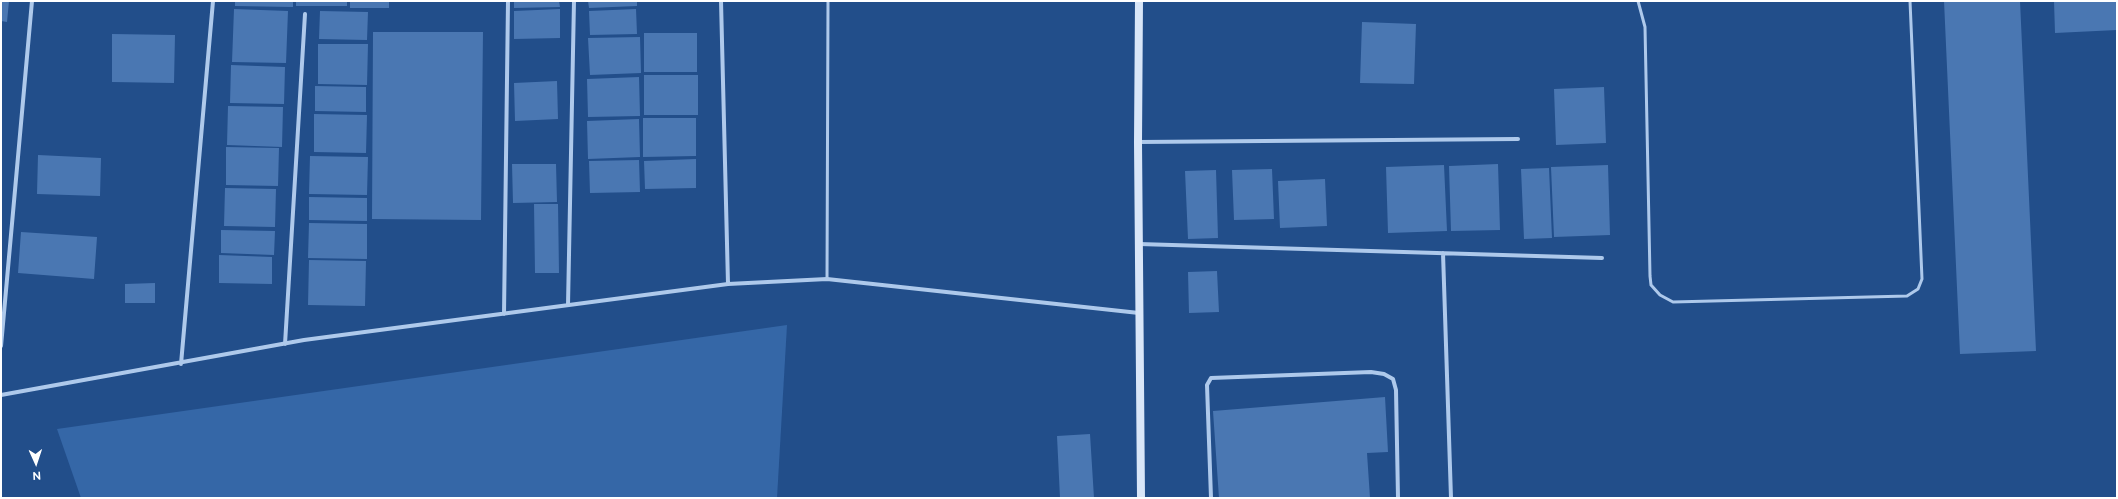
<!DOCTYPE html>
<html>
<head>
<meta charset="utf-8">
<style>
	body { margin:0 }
	#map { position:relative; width:2118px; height:499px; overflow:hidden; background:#224e8a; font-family:Raleway,sans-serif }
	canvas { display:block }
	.frame { position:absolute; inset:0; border:2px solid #fff; pointer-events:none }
	.north { position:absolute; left:16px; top:443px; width:40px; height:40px; -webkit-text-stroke:3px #224e8a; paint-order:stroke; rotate:177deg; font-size:11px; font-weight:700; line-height:16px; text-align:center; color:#fff }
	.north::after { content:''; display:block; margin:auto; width:14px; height:18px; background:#fff; clip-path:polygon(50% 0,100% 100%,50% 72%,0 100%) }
</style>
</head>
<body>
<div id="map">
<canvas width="2118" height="499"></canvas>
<div class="frame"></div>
<div class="north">N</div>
</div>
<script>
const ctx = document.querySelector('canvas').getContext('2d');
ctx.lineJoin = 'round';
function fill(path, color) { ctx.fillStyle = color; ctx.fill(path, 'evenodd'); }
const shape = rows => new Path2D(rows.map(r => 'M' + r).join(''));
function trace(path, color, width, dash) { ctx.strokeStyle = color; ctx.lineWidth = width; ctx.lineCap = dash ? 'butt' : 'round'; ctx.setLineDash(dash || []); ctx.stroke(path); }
fill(shape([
	[787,325,777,498,81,498,57,429]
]), '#3567a7');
fill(shape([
	[1,1,9,1,7,22,1,21],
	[235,1,293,1,293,7,235,6],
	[296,1,347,1,347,6,296,6],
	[350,1,389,1,389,8,350,8],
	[514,1,559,1,560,7,514,8],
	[588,1,637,1,637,6,589,8],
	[1944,1,2020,1,2036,351,1960,354],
	[2054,1,2117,1,2117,30,2055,33],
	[234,9,288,11,286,63,232,62],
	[560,9,560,38,514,39,514,11],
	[636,9,637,34,590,35,589,11],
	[320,11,368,12,367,40,319,39],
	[1362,22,1416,24,1414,84,1360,83],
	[373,32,483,32,481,220,372,219],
	[644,33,697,33,697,72,644,72],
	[112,34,175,35,174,83,112,82],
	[640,37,641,73,590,75,588,38],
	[318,44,368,44,367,85,318,84],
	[231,65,285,67,284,104,230,103],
	[644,75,698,75,698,115,644,115],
	[639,77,640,116,588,117,587,79],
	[557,81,558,119,515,121,514,83],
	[315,86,366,87,366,112,315,111],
	[1604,87,1606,143,1556,145,1554,89],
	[228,106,283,107,282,147,227,145],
	[314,114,367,115,366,153,314,152],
	[643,118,696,118,696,156,643,157],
	[639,119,640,157,588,159,587,121],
	[226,147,279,148,278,186,226,185],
	[38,155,101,158,100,196,37,194],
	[310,156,368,157,367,195,309,194],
	[696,159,696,188,645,189,644,161],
	[639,160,640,192,590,193,589,161],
	[512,164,556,164,557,202,513,203],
	[1498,164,1500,230,1451,231,1449,166],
	[1444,165,1447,231,1388,233,1386,167],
	[1608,165,1610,235,1554,237,1551,167],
	[1549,168,1552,238,1524,239,1521,169],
	[1272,169,1274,219,1234,220,1232,170],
	[1216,170,1218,238,1188,239,1185,171],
	[1325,179,1327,226,1280,228,1278,181],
	[225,188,276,189,275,227,224,226],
	[309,197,367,198,367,221,309,220],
	[534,204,558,204,559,273,535,273],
	[309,223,367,224,367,259,308,258],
	[221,230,275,231,274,255,221,253],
	[21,232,97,237,94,279,18,273],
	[219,255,272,257,272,284,219,283],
	[309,260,366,261,365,306,308,305],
	[1217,271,1219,312,1189,313,1188,272],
	[155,283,155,303,125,303,125,284],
	[1385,397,1388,452,1367,453,1370,498,1219,498,1213,411],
	[1090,434,1094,498,1060,498,1057,436]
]), '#4a77b2');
trace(shape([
	[1638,1,1645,27,1650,276,1651,285,1660,295,1673,302,1907,296,1918,289,1922,279,1910,1],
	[827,279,828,1]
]), '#aec9eb', 3);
trace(shape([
	[721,1,728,284,827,279,1139,313],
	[1138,142,1518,139],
	[1139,244,1602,258],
	[1443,253,1451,498],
	[568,305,574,1],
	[504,314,508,1],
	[285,344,305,14],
	[1,346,32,1],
	[181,364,213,1],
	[1,395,304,340,728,284],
	[1211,498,1207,385,1211,378,1371,372,1384,374,1393,379,1396,390,1398,498]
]), '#aec9eb', 4);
trace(shape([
	[1139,1,1138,142,1141,498]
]), '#d9e6f8', 8);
</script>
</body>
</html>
